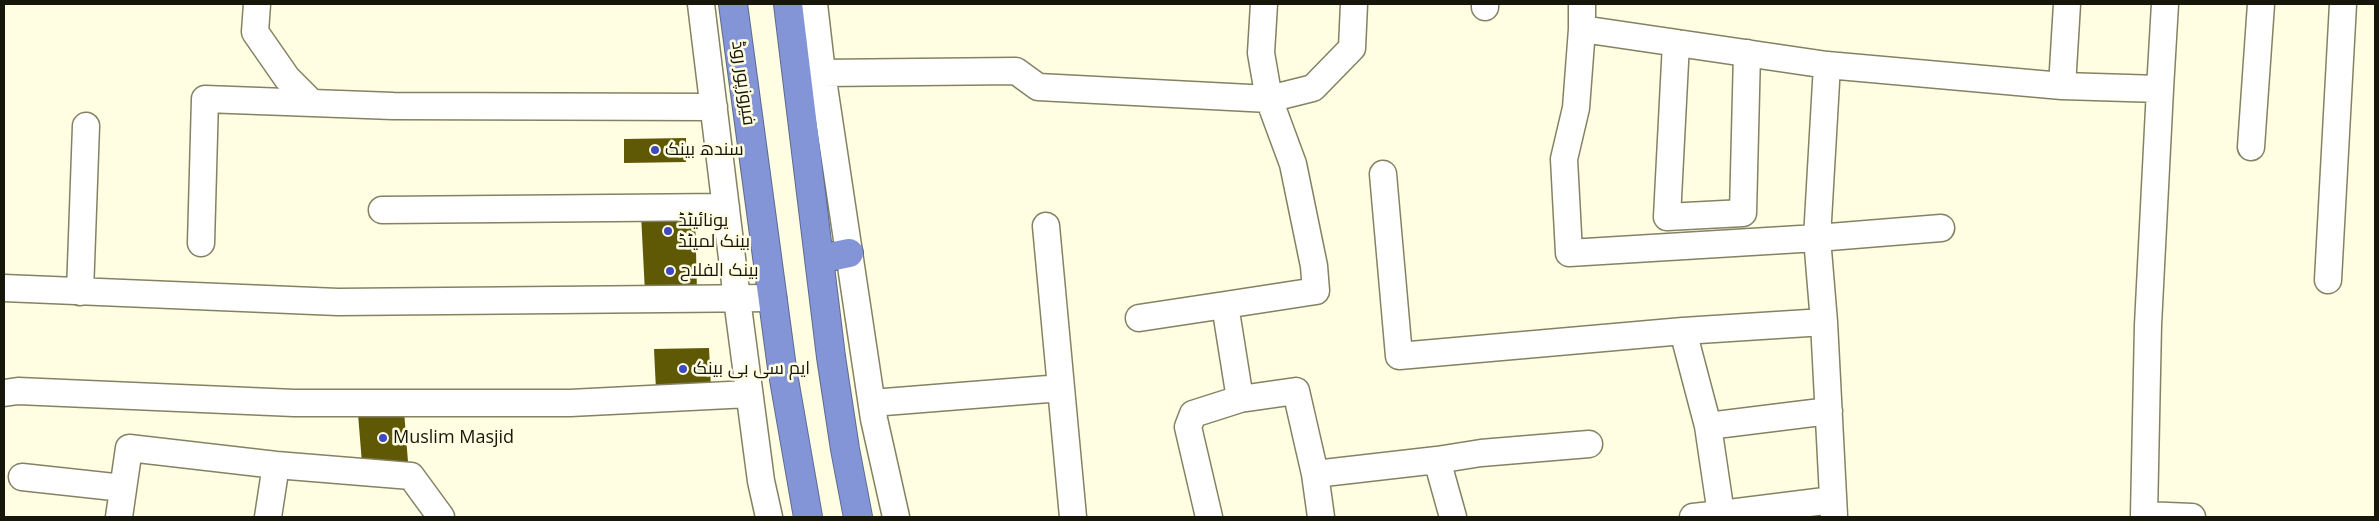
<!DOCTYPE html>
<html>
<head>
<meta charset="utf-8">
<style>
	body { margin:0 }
	#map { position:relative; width:2379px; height:521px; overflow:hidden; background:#fffde2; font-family:"Open Sans",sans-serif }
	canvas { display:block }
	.frame { position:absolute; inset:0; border:5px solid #17160a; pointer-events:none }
</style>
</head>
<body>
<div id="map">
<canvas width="2379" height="521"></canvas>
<div class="frame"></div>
</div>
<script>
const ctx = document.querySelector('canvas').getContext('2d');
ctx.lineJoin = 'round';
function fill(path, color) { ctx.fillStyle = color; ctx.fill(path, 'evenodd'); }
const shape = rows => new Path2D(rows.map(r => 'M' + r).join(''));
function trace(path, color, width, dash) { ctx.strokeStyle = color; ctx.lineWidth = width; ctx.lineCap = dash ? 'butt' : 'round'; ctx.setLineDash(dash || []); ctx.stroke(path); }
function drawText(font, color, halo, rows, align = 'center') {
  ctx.font = font + ' "Open Sans",Cairo,sans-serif'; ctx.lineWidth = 5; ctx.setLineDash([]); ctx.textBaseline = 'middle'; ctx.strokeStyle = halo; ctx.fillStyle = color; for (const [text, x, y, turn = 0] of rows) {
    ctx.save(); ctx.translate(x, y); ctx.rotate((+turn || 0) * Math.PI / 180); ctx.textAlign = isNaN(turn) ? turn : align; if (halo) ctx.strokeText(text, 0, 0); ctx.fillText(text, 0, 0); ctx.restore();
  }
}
fill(shape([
	[686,138,686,162,624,163,624,139],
	[695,212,697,292,645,293,641,214],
	[709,348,711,389,656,390,654,349],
	[404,411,408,462,362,463,358,414]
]), '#5f5805');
const minor = shape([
	[257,4,255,32,287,78,312,103],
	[701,4,737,299,761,481,769,517],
	[814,4,822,73,874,419,896,517],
	[1582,4,1582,29,1827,65,1817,238,1941,228],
	[1485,7,1485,4],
	[1676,43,1667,217,1743,213,1747,53],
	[1827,65,2062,86,2160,89,2148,325,2144,515,2192,517],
	[822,73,1016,71,1038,87,1269,99,1313,88,1352,48,1354,4],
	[2062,86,2067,4],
	[2160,89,2165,4],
	[2251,147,2261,4],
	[1383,174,1399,356,1683,331,1824,322,1817,238,1569,253,1564,159,1576,108,1582,29],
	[382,210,726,207],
	[1046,226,1073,517],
	[201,243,205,99,393,106,714,107],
	[2328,280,2343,4],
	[4,288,338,302,773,298],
	[80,292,86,126],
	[1225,305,1316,291,1314,266,1293,164,1269,99,1261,53,1264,4],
	[1139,318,1225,305,1240,399,1296,391,1315,474],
	[1824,322,1834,516],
	[1683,331,1708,426],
	[4,393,18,391,294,403,570,403,749,394],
	[872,403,1061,388],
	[1829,411,1708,426,1721,514,1833,500],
	[1437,460,1453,517],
	[22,477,123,488],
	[119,517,129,448,276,465,411,476,441,517],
	[268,517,276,465],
	[1209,517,1188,427,1193,414,1240,399],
	[1321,517,1315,474,1437,460,1481,453,1589,444],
	[1693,517,1721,514]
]);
const highway = shape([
	[733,4,782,368,808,517],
	[788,4,831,357,845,449,858,517],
	[820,259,849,253]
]);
trace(minor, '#848263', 29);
trace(highway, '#5d698f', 30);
trace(minor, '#fff', 26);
trace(highway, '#8395d6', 28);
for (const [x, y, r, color] of [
	[655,150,5,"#3d4bbf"],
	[668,231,5,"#3d4bbf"],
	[670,271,5,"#3d4bbf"],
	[683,369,5,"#3d4bbf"],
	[383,438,5,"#3d4bbf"]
]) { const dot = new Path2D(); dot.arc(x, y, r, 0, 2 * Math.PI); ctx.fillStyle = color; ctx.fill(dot); trace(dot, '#fffde2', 2); }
drawText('18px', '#17160a', '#fffde2', [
	["فیروزپور روڈ",743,83,82]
]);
drawText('18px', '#17160a', '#fffde2', [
	["سندھ بینک",665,150],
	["یونائیٹڈ",678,221],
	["بینک لمیٹڈ",678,242],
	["بینک الفلاح",680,271],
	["ایم سی بی بینک",693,369],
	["Muslim Masjid",393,438]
], 'left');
</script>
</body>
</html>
